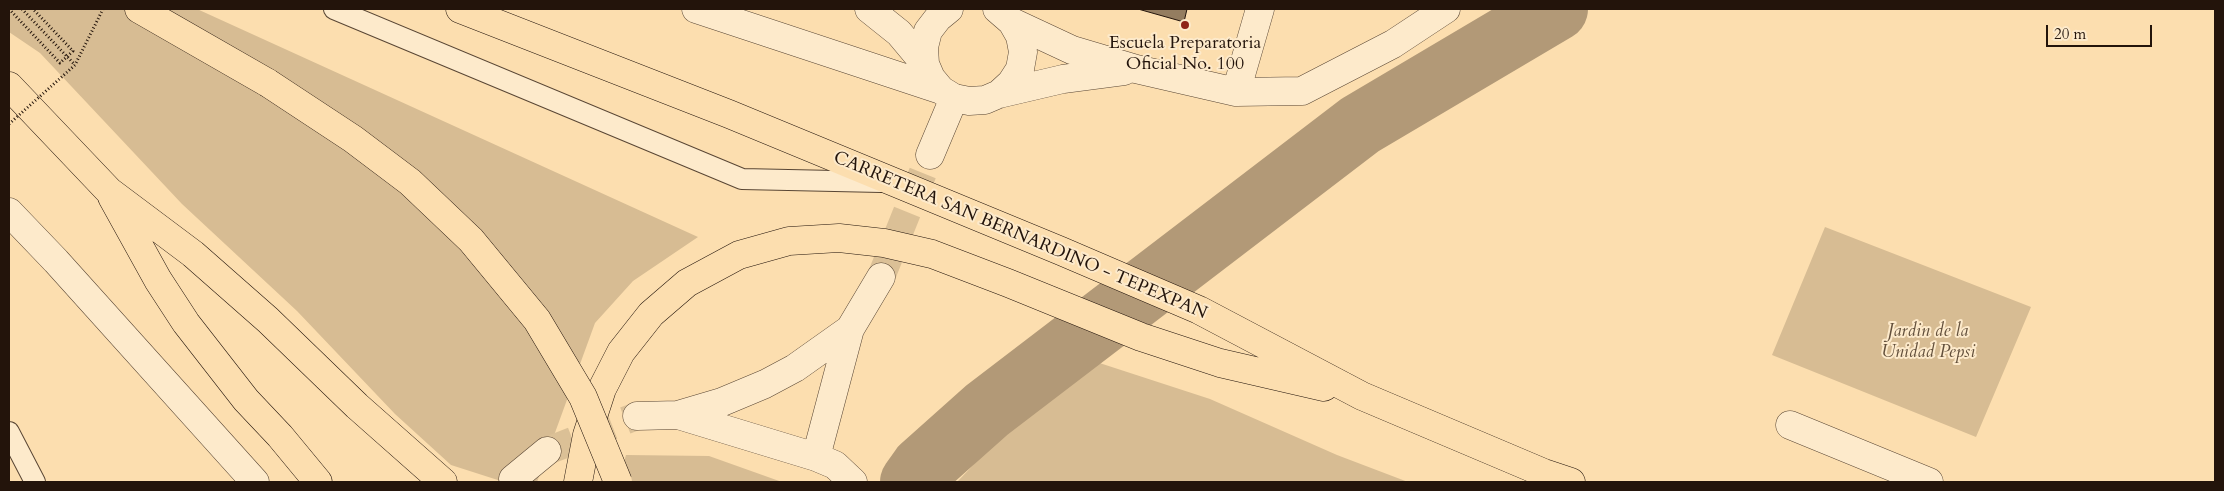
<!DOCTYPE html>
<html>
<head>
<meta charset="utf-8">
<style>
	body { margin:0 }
	#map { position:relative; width:2224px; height:491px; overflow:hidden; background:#fcdeaf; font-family:Cardo,serif }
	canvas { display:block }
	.frame { position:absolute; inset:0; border:10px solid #23140b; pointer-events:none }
	.scale { position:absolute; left:2046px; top:25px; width:106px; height:22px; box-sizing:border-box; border:2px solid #23140b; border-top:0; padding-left:6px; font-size:15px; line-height:18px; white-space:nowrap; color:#23140b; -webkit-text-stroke:4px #fdeacb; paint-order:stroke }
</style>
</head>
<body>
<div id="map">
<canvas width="2224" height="491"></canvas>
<div class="frame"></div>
<div class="scale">20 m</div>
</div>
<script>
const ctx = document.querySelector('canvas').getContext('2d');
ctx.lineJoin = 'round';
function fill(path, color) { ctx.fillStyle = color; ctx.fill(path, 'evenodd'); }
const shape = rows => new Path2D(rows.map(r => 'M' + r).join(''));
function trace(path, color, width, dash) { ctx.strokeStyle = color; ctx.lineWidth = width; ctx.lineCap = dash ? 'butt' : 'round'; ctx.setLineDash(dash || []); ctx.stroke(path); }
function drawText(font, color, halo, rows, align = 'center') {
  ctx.font = font + ' Cardo,serif'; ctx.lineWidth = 4; ctx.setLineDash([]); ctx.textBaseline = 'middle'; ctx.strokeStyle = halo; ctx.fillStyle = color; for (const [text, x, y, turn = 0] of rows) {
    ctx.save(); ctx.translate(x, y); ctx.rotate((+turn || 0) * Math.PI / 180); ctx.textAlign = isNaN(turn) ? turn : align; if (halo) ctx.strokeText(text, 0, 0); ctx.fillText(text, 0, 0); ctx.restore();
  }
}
fill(shape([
	[9,9,197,9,698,237,633,281,595,323,537,482,504,482,451,465,395,414,297,311,182,204,40,53,9,32],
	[1825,227,2031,307,1976,437,1772,355],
	[1078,356,1210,399,1337,455,1408,482,957,482],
	[626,455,709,456,782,482,618,482]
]), '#d7bc93');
trace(shape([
	[912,482,922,468,987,410,1360,125,1556,9]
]), '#b29977', 64);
const building = shape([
	[1138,9,1187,9,1184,22,1138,9]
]);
fill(building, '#947d60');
trace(building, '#23140b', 1);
trace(shape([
	[881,277,930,155],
	[547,451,637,416]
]), '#dbc096', 28, [28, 14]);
const lane = shape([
	[334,9,742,179,881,182],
	[9,432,35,482]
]);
const street = shape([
	[696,9,941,90],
	[869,9,899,33,925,64],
	[949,9,938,18,928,31,924,47,925,64,931,78,941,90,954,98,969,101,985,100,999,94,1011,83,1020,69,1023,52,1020,36,1012,22,997,9],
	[1012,22,1072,50,1136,69,1236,92,1302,91,1393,44,1446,9],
	[1236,92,1260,9],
	[999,94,1063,79,1124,71],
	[930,155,954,98],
	[9,212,56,261,255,482],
	[678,415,816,457,835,465,853,482],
	[637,416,678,415,722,402,765,384,795,368,850,329],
	[1790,425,1929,482],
	[816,457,850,329,881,277],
	[513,479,547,451]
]);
const highway = shape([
	[139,9,268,83],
	[460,9,729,114,1061,251,1199,310,1362,396,1544,473,1571,482],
	[9,86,109,191,193,254,268,320,357,406,443,482],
	[112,197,158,280,186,323,246,400,280,436,318,482],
	[578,482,587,435,602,389,621,352,651,314,687,283,739,255,789,241,839,238,884,243,932,254,1008,283,1141,337,1220,363,1324,387]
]);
trace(lane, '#594634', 22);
trace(street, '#594634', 29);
trace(highway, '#23140b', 29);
trace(shape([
	[9,9,60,63,73,51,33,9]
]), '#23140b', 3, [1, 2.5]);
trace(lane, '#fdeacb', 20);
trace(street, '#fdeacb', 28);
trace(highway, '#fcdeaf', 28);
const highwayBridge = shape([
	[268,83,353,139,410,182,471,240,537,320,583,397,618,482]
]);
trace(highwayBridge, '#23140b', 29, []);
trace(shape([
	[22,9,75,65],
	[9,124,75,65,103,9]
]), '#23140b', 3, [1, 2.5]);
trace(highwayBridge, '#fcdeaf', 28);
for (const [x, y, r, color] of [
	[1185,25,5,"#8f2418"]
]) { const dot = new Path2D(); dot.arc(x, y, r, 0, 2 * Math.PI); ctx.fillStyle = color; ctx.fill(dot); trace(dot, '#fdeacb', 2); }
drawText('18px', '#23140b', '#fdeacb', [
	["Escuela Preparatoria",1185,44],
	["Oficial No. 100",1185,65]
]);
drawText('18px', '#23140b', '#fdeacb', [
	["CARRETERA SAN BERNARDINO - TEPEXPAN",1020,236,23]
]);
drawText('italic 18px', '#624f3b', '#fdeacb', [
	["Jardin de la",1928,332],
	["Unidad Pepsi",1928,353]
]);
</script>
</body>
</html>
